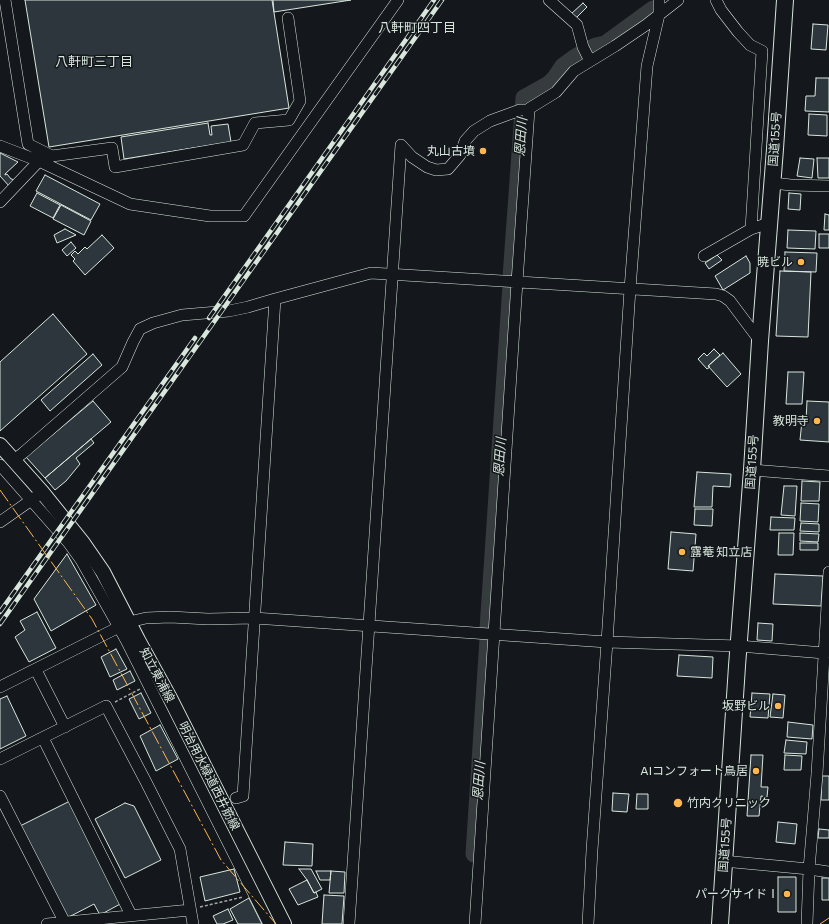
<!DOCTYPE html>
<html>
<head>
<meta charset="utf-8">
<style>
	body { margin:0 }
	canvas { display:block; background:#14181c }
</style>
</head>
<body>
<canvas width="829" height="924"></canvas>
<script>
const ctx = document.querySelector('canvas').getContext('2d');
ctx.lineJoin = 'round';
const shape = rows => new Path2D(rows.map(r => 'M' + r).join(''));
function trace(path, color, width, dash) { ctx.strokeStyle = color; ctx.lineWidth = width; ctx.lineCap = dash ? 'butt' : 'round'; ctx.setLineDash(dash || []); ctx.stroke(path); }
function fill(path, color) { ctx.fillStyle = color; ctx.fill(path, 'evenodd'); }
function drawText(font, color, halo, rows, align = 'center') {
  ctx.font = font + ' Commissioner,"Noto Sans JP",sans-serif'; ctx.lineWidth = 3; ctx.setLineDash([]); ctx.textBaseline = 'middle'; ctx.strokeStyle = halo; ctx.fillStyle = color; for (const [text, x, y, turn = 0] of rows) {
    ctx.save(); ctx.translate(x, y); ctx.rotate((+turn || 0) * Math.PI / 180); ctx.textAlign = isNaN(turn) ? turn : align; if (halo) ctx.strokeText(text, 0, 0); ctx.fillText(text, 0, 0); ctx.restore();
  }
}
trace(shape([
	[587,50,596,46,605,44,653,9],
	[511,277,524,98,549,84,555,78,563,66,574,58,584,52],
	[488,629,511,285],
	[474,854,488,639]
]), '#363b3e', 17);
const building = shape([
	[25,0,272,0,289,108,49,147,25,0],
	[273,0,351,0,274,12,273,0],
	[583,3,587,7,575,19,571,14,583,3],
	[813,24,828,25,826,50,811,49,813,24],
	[816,78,829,78,829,112,805,111,806,96,815,96,816,78],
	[809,114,827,115,827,136,808,135,809,114],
	[208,123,210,135,212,135,211,126,228,124,231,142,124,159,121,137,208,123],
	[0,153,18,162,5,174,5,175,7,174,11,179,12,179,15,181,10,187,0,176,0,153],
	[800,158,814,159,812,178,797,176,800,158],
	[817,158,829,158,829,178,818,178,817,158],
	[45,175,100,204,91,220,36,191,45,175],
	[37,193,60,205,53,218,30,206,37,193],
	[789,193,801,194,800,210,788,209,789,193],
	[61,205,91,221,84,235,53,219,61,205],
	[825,214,829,215,829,230,824,230,825,214],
	[65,229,76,235,57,243,54,235,65,229],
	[788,230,816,231,815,249,787,248,788,230],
	[819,234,829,234,829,248,819,248,819,234],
	[102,235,114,248,85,275,73,261,75,259,71,255,75,251,78,254,85,247,87,249,102,235],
	[71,242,76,248,67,256,62,250,71,242],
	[785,252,817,253,816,272,784,271,785,252],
	[717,255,722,260,709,269,705,263,717,255],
	[746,256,750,263,750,273,723,290,715,276,746,256],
	[780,271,811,272,808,337,776,336,780,271],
	[53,314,87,354,0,431,0,362,53,314],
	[714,349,720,355,708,366,710,367,707,369,698,359,704,353,707,356,714,349],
	[723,353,741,374,727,387,708,366,723,353],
	[93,354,102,365,50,411,41,400,93,354],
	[788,372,804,372,802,404,786,404,788,372],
	[93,401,111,422,45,478,26,457,93,401],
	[807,401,829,402,829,442,800,440,802,421,806,421,807,401],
	[91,439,94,443,76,458,80,464,66,481,55,490,45,478,91,439],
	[697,472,731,474,730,487,713,486,712,507,694,507,697,472],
	[802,481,820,482,819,501,801,501,802,481],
	[784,486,797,486,795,516,781,515,784,486],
	[801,503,819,504,818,522,800,521,801,503],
	[695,509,713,509,712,526,694,525,695,509],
	[771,517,795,518,794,530,770,530,771,517],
	[801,523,819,524,819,532,800,531,801,523],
	[671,532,696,534,693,571,668,569,671,532],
	[779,533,794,533,793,555,778,555,779,533],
	[800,533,819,534,818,542,800,541,800,533],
	[800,543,818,543,818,550,800,550,800,543],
	[67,554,96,605,51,631,34,599,67,554],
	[775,574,823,576,821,606,773,604,775,574],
	[37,612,56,648,29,662,15,637,25,630,20,621,37,612],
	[758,623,773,624,772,641,757,640,758,623],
	[116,649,127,669,110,677,101,657,116,649],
	[679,655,713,657,712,678,677,676,679,655],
	[130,671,135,681,117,690,113,680,130,671],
	[141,693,151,713,139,719,129,699,141,693],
	[752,693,770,694,768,718,750,717,752,693],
	[773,694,785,695,783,718,770,717,773,694],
	[7,696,26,736,0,749,0,699,7,696],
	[788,722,813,725,812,739,787,737,788,722],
	[160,725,178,759,156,771,140,736,160,725],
	[786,740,807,742,806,754,784,753,786,740],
	[751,755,763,755,761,787,768,787,767,797,761,796,759,816,747,816,751,755],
	[785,755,802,756,801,770,784,770,785,755],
	[822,776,829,776,829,800,821,800,822,776],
	[613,793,629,794,627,812,612,811,613,793],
	[637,794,648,794,648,809,636,809,637,794],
	[70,801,122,903,100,915,94,904,67,918,20,826,70,801],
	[125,803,134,806,161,860,125,878,95,819,125,803],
	[778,822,797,824,795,844,776,842,778,822],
	[819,829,829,830,829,838,818,838,819,829],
	[285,842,313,844,312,866,283,865,285,842],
	[234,869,240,892,205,901,200,877,234,869],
	[299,869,311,869,322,889,314,893,307,880,299,869],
	[316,871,331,871,330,880,320,880,316,871],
	[331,871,345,872,344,893,329,893,331,871],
	[778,877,796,877,796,912,778,912,778,877],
	[822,878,829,878,829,900,822,900,822,878],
	[307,880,314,893,316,892,318,897,298,905,289,889,307,880],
	[324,895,344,896,342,924,322,924,324,895],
	[249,898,262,924,238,924,230,909,249,898],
	[228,909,233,920,223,924,217,924,213,916,228,909]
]);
fill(building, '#2c363c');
trace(building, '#d8e6dc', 1);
const minor = shape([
	[5,0,28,144,52,156,112,148,115,167,243,145,255,123,289,120,300,101,288,18],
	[549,0,577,25,583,47,590,61],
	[716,0,721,10,738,32,750,45,762,51,751,229],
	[0,146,39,161],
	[772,183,791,185,829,186],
	[0,202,39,161,130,204,210,216,244,216,398,0],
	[704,256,751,229,769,223],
	[14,460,23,453,122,367,133,342,140,329,153,323,182,315,229,311,248,307,275,299,371,273,716,294,723,296,730,301,760,341],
	[0,465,68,542,81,560,111,613,126,640,269,924],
	[752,470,829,476],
	[0,522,37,496],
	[829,572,817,774,809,869,829,872],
	[36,670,65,727],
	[0,687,129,622,146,618,170,617,208,619,254,618,607,642,739,646,824,653,829,652],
	[43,738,131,915],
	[0,759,106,706,146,782,180,849,193,924],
	[0,796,65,923],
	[236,798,243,796,275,299],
	[723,861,809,869,807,924],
	[47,924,190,910],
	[349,924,401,145,412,157,427,167,436,170,448,169,460,155,465,141,474,131,490,121,520,110,529,110,530,108,556,92,574,71,615,46,646,25,678,0],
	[475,924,517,282,529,110],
	[588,924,592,850,607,642,630,289,647,66,659,15,659,0]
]);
const major = shape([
	[0,445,42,492,83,543,103,572,138,640,170,698,284,924]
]);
const highway = shape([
	[720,924,737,666,752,470,760,341,775,149,785,0]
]);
trace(minor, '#d8e6dc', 12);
trace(major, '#d8e6dc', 16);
trace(highway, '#d8e6dc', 18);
trace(shape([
	[115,702,140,689],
	[200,907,243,897]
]), '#9da8a2', 1.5, [3, 2]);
trace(minor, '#14181c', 11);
trace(major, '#14181c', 14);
trace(highway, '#14181c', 16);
const rail = shape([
	[209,318,434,0],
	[0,612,195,338],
	[0,624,442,0]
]);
trace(rail, '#d8e6dc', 4.5);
trace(rail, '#14181c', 3, [9]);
trace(shape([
	[0,490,92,619,221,860,276,924],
	[820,924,829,918]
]), '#ffb74d', 1, [14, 3, 2, 3]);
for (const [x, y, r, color] of [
	[483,151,4,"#ffb74d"],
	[801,262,4,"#ffb74d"],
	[817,421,4,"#ffb74d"],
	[682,552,4,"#ffb74d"],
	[778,706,4,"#ffb74d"],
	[756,771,4,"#ffb74d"],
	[678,803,5,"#ffb74d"],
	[787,894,4,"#ffb74d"]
]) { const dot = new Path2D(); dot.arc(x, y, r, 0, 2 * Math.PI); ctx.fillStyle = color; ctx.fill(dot); trace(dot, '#14181c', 1.5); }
drawText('12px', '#d8e6dc', '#14181c', [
	["国道155号",775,139,-86],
	["国道155号",752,462,-86],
	["知立東浦線",157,675,62],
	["明治用水緑道西井筋線",209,776,63],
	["国道155号",725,845,-86]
]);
drawText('12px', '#d8e6dc', '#14181c', [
	["丸山古墳",475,151],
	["暁ビル",793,262],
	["教明寺",809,421],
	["露菴 知立店",690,552,"left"],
	["坂野ビル",770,706],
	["AIコンフォート鳥居",748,771],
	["竹内クリニック",687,803,"left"],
	["パークサイドⅠ",779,894]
], 'right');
drawText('13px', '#d8e6dc', '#14181c', [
	["八軒町四丁目",417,28],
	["八軒町三丁目",94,62]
]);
drawText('italic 13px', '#d8e6dc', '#14181c', [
	["恩田川",521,137,-86],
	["恩田川",500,457,-86],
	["恩田川",479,781,-86]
]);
</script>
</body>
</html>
